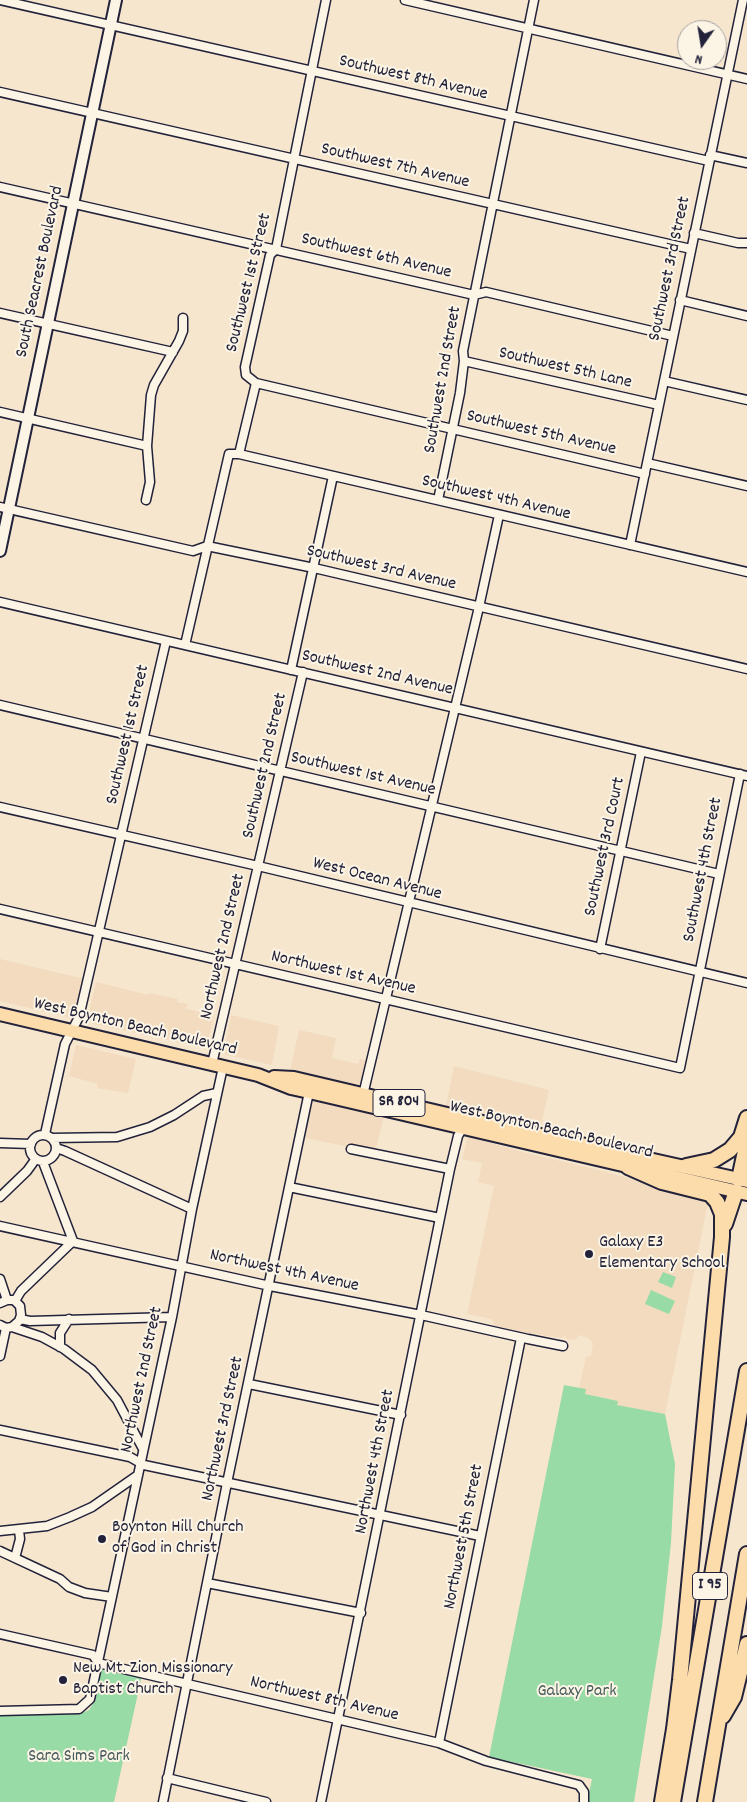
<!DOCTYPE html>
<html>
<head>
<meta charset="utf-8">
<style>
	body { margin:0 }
	#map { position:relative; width:747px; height:1802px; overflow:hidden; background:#f6e6ce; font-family:Dekko,sans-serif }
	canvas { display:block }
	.north { position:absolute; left:677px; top:20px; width:50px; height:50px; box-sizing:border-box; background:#fcf5e5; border:1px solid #a5a1a1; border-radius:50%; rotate:193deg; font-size:14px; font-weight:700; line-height:20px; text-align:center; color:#22223b }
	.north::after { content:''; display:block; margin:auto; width:18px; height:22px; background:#22223b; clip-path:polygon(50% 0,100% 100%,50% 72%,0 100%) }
</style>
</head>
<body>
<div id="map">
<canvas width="747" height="1802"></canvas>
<div class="north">N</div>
</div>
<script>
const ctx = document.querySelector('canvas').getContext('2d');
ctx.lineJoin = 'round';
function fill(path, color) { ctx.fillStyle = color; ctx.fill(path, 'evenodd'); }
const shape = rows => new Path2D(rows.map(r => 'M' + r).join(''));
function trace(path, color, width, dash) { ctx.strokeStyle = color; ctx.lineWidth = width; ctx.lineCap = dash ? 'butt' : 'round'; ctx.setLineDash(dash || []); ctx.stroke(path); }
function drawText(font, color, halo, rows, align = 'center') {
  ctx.font = font + ' Dekko,sans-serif'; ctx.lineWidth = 4; ctx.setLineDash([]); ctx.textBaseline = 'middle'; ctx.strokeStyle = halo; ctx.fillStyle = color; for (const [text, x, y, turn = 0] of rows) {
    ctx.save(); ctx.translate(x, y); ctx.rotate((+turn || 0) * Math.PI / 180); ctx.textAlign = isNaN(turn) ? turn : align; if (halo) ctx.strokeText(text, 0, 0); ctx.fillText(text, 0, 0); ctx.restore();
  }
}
fill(shape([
	[0,959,85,979,78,1006,71,1018,0,1001],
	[96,982,148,995,149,993,178,999,177,1002,188,1004,186,1009,214,1015,208,1042,205,1048,94,1024,88,1016],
	[231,1015,279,1026,272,1065,227,1055,224,1053],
	[299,1030,336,1038,332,1058,358,1064,360,1059,368,1061,360,1084,352,1084,290,1070],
	[76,1045,136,1059,128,1093,97,1088,98,1084,69,1076],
	[454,1066,549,1090,541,1125,446,1106],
	[314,1101,384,1117,375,1152,305,1138,311,1106],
	[470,1137,522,1152,599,1170,664,1188,701,1196,708,1203,665,1414,617,1405,617,1401,585,1394,585,1389,579,1388,586,1357,591,1356,593,1343,588,1338,579,1335,575,1340,566,1339,566,1337,564,1336,563,1338,527,1333,494,1325,492,1319,467,1314,494,1186,478,1182,482,1163,462,1159,467,1139]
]), '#f2dbbe');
fill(shape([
	[663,1272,676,1277,672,1288,658,1282],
	[651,1290,675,1301,669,1314,645,1304],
	[564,1385,586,1389,585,1394,618,1401,617,1405,665,1414,675,1464,671,1543,662,1626,634,1802,587,1802,592,1779,489,1757],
	[102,1667,142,1675,114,1802,0,1802,0,1715,82,1713,89,1710,94,1702]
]), '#98dba6');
const minor = shape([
	[0,0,709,161],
	[405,0,747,79],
	[0,92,691,249],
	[710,155,747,163],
	[0,187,474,295,486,292,673,336],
	[694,233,738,243,747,243],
	[680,300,747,316],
	[0,313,173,352],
	[464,361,659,405],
	[664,381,747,400],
	[256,383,645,474],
	[0,412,147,446],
	[239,454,747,572],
	[647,463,747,486],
	[146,500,150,482,147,446,151,395,154,385,179,341,183,331,183,318],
	[438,500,460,393,464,361,463,351,534,0],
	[0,507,193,551,207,546,314,568,747,669],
	[630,545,743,0],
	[0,602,747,776],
	[185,645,229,454,239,454,256,383,246,375,245,367,270,255,276,249,326,0],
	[291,670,333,476],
	[0,705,719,874],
	[0,807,258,866,747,983],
	[0,909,680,1068,740,774],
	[600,949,641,752],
	[212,1064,303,672],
	[363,1095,479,607,499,515],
	[45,1134,65,1044,79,1017,166,641],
	'30 1148a13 13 0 1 1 26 0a13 13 0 1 1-26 0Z',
	[52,1138,117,1137,150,1127,174,1115,203,1096,217,1093],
	[0,1143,31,1144],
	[56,1148,65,1151,192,1209],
	[351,1149,450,1169],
	[289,1187,440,1218],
	[0,1197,27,1171,35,1160],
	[0,1226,270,1286,421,1315,528,1339,563,1346],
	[0,1279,7,1300],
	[15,1301,21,1291,73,1241,43,1162],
	[0,1303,7,1300,14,1300,20,1306,21,1315,19,1321,12,1327,6,1328,0,1325],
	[20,1319,30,1321,172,1317],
	[12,1327,42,1337,64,1349,92,1370,117,1400,143,1449],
	[60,1347,60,1333,69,1319],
	[0,1356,6,1328],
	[249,1384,401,1415],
	[0,1430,130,1457,144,1465,480,1536],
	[0,1531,47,1526,70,1517,92,1507,138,1475],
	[0,1551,60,1579,69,1587,85,1593,112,1597],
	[15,1558,20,1539,19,1530],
	[207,1583,361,1613],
	[0,1634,93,1655,98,1663,439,1743,486,1761,579,1785,584,1792,584,1802],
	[0,1711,79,1709,90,1699,172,1317,192,1209,223,1067],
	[439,1743,521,1338],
	[167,1778,266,1802],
	[163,1802,227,1483,309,1092],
	[321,1802,450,1169,458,1136,462,1129]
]);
const tertiary = shape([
	[0,551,116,0]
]);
const primary = shape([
	[0,1014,258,1075,291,1088,309,1092,747,1194],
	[274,1077,294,1078,460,1117,747,1181]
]);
const motorway = shape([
	[686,1166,714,1160,730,1150,741,1137,747,1118],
	[628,1167,662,1182,710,1194,717,1202,722,1214,722,1237,680,1680,674,1729,662,1802],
	[739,1179,747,1142],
	[725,1224,736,1191],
	[723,1716,734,1697,747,1644],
	[673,1802,747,1371],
	[705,1802,747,1554]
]);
trace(minor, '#22223b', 11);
trace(tertiary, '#22223b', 14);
trace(primary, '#22223b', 16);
trace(motorway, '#22223b', 18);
trace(minor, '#fcf5e5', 8);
trace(tertiary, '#fcf5e5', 10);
trace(primary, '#fddcac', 12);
trace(motorway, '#fddcac', 14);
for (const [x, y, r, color] of [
	[589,1254,5,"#22223b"],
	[102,1539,5,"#22223b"],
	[63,1680,5,"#22223b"]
]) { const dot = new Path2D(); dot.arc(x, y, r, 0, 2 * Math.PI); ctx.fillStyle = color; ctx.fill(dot); trace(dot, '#fcf5e5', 2); }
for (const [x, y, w] of [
	[399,1103,52],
	[710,1586,35]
]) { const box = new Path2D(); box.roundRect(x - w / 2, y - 13.5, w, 27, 4); ctx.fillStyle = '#fcf5e5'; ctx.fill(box); trace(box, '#22223b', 1); }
drawText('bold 16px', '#22223b', null, [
	["SR 804",399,1103],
	["I 95",710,1586]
]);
drawText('18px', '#22223b', '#fcf5e5', [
	["Southwest 8th Avenue",413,79,13],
	["Southwest 7th Avenue",395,167,13],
	["Southwest 6th Avenue",376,257,13],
	["Southwest 3rd Street",671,269,-78],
	["South Seacrest Boulevard",41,272,-78],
	["Southwest 1st Street",250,283,-76],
	["Southwest 5th Lane",565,369,13],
	["Southwest 2nd Street",444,380,-80],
	["Southwest 5th Avenue",541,434,13],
	["Southwest 4th Avenue",496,499,13],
	["Southwest 3rd Avenue",381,569,13],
	["Southwest 2nd Avenue",377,674,13],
	["Southwest 1st Street",129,735,-77],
	["Southwest 2nd Street",266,766,-77],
	["Southwest 1st Avenue",363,775,13],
	["Southwest 3rd Court",606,847,-78],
	["Southwest 4th Street",704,870,-79],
	["West Ocean Avenue",377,880,14],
	["Northwest 2nd Street",224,947,-77],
	["Northwest 1st Avenue",343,974,13],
	["West Boynton Beach Boulevard",135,1028,13],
	["West Boynton Beach Boulevard",551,1131,13],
	["Northwest 4th Avenue",284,1272,12],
	["Northwest 2nd Street",143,1380,-78],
	["Northwest 3rd Street",224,1429,-78],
	["Northwest 4th Street",376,1462,-79],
	["Northwest 5th Street",465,1537,-79],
	["Northwest 8th Avenue",324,1700,13]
]);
drawText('18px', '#22223b', '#fcf5e5', [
	["Galaxy E3",599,1244],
	["Elementary School",599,1265],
	["Boynton Hill Church",112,1529],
	["of God in Christ",112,1550],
	["New Mt. Zion Missionary",73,1670],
	["Baptist Church",73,1691]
], 'left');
drawText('18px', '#455a5b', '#fcf5e5', [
	["Galaxy Park",577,1693],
	["Sara Sims Park",79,1758]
]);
</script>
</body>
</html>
